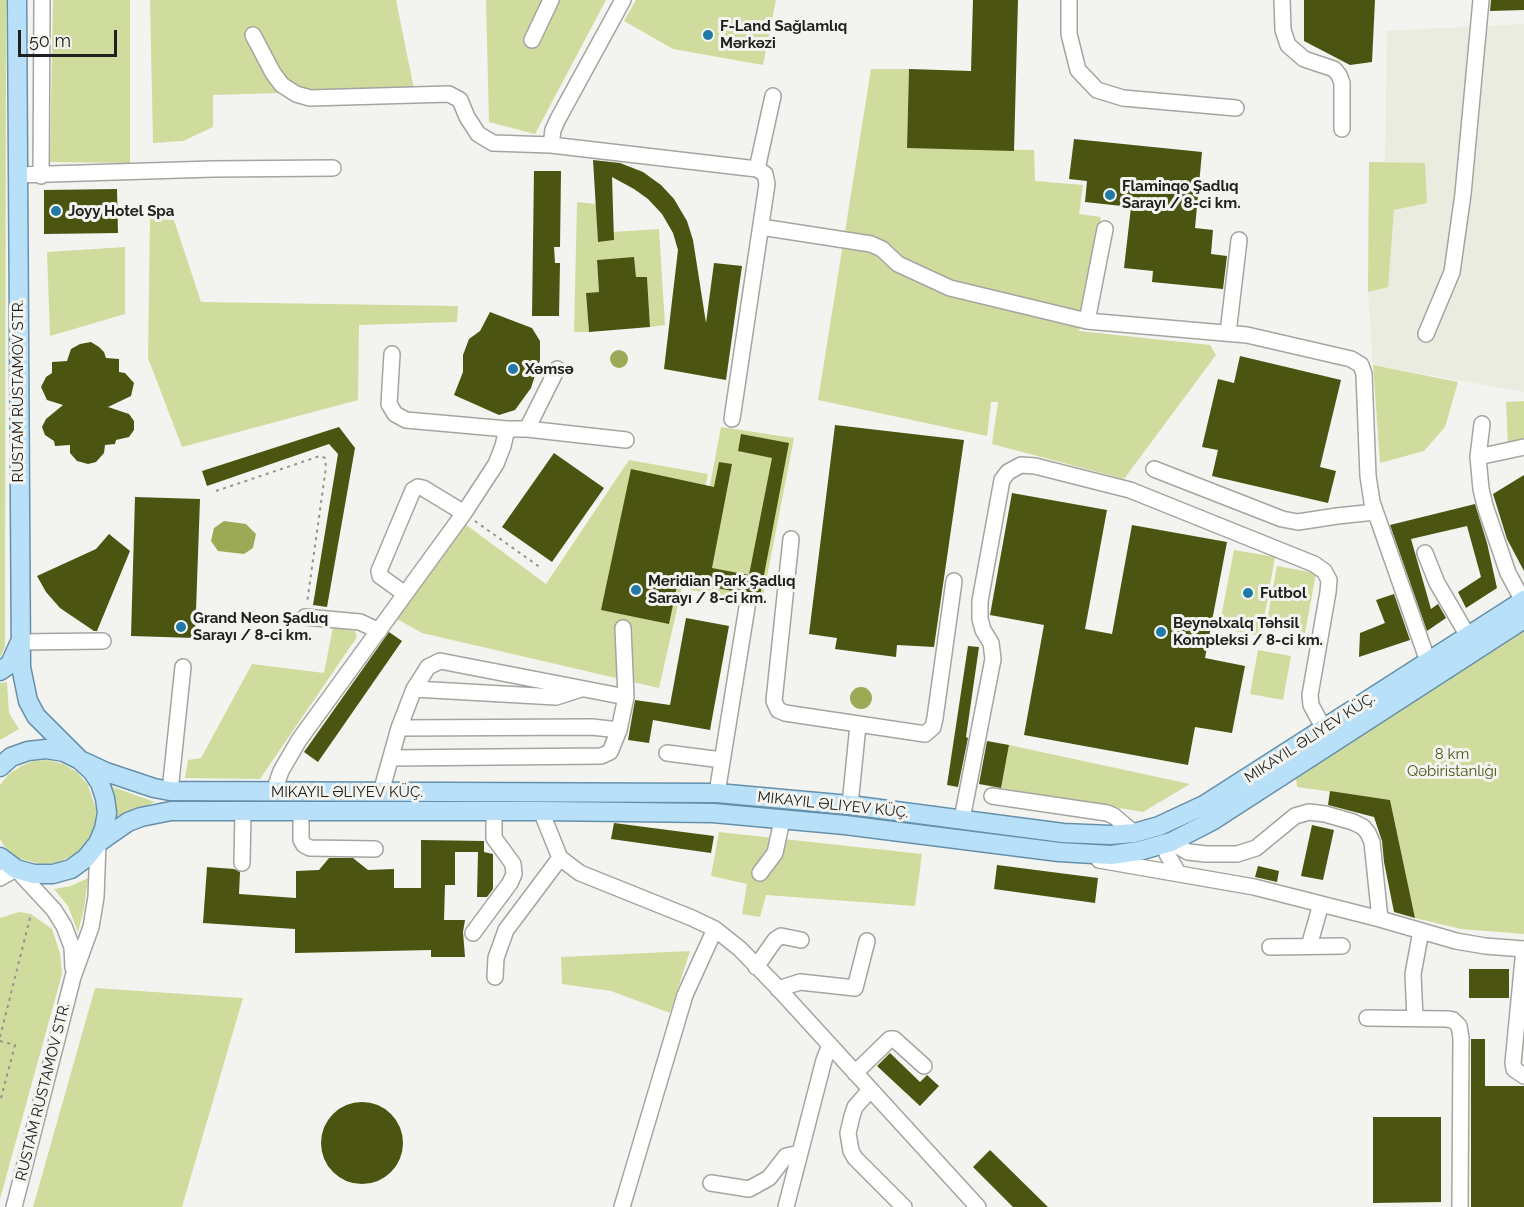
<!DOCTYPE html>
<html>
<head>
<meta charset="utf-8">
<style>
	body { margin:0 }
	#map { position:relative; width:1524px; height:1207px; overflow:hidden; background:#f3f4ef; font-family:Raleway,sans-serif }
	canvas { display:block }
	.scale { position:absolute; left:18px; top:30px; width:99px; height:27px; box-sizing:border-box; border:3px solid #20201f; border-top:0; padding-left:8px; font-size:18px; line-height:21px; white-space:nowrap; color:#20201f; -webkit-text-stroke:4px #f3f4ef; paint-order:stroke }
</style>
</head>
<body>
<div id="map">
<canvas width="1524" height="1207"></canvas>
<div class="scale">50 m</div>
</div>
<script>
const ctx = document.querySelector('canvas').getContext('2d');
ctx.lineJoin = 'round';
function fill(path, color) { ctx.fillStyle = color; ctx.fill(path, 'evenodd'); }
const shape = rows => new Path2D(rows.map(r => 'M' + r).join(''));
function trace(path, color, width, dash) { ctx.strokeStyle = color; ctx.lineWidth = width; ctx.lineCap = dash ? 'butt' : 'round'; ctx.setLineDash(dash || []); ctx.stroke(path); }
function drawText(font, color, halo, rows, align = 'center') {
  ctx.font = font + ' Raleway,sans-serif'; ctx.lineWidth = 6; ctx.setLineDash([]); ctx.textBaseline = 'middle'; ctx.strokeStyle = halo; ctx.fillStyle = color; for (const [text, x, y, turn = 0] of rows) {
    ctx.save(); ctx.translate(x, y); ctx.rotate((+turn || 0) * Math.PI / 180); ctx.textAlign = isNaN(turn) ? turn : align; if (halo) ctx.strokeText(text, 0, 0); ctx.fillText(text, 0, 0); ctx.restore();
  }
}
fill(shape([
	[1524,24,1524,392,1373,365,1368,292,1369,162,1385,162,1387,31]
]), '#e9ecdf');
fill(shape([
	[0,0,6,0,5,647,0,658],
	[53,0,130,0,130,163,50,162],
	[150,0,396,0,414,89,213,95,213,127,183,141,153,143],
	[486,0,606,0,535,134,489,122],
	[636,0,776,0,763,65,673,49,624,21],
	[871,69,909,69,907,148,1034,150,1035,181,1083,185,1079,214,1101,217,1079,331,1210,345,1216,355,1124,479,992,444,998,402,991,402,987,436,818,400],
	[1369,162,1425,163,1427,203,1394,210,1388,287,1368,292],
	[577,202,596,204,598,242,613,240,613,232,659,229,665,325,650,327,647,277,636,277,634,258,597,260,599,292,586,293,589,332,574,332],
	[150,219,174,220,201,302,458,306,457,322,359,325,358,400,182,447,148,358],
	[125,247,125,314,50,336,47,252],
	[1373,365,1458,382,1445,427,1424,451,1380,463],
	[1524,401,1524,442,1508,446,1506,402],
	[721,427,794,438,762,602,690,590],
	[629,460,708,474,659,688,422,633,397,619,465,524,546,584],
	[1234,550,1275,557,1261,636,1219,628],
	[1277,566,1316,573,1305,633,1266,626],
	[333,627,355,631,357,637,260,779,185,778,188,760,201,758,252,664,324,673],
	[1524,631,1524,934,1461,929,1415,918,1390,800,1297,787,1296,776],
	[1258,650,1291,656,1283,700,1250,694],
	[7,682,9,713,19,729,0,740,0,683],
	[1009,745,1190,784,1143,812,1001,788],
	[48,760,63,764,77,772,88,785,96,809,95,825,90,836,82,848,71,856,57,863,40,864,18,858,4,846,0,839,0,785,8,775,21,766,34,761],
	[113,787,155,802,115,818,116,801],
	[719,832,922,854,915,906,766,895,760,917,742,914,747,884,711,876],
	[88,878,84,909,78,932,68,906,54,889,71,886],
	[19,912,31,914,52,929,60,953,62,974,0,1199,0,918],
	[690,951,670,1013,611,991,562,984,561,957],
	[95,988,243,998,182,1207,33,1207]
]), '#d0dc9d');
fill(shape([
	'610 359a9 9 0 1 1 18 0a9 9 0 1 1-18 0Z',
	[224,521,246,524,256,534,253,548,244,554,218,551,211,541,214,528],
	'850 698a11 11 0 1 1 22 0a11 11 0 1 1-22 0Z'
]), '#9caa56');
fill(shape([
	[973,0,1018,0,1014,151,907,148,909,69,971,71],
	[1304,0,1375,0,1372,62,1350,65,1304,41],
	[1491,0,1524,0,1524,10,1490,11],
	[1074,139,1202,152,1195,228,1213,230,1211,254,1227,256,1223,289,1152,282,1153,271,1124,268,1131,207,1085,202,1087,181,1069,179],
	[593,160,620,163,643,172,661,185,674,199,687,221,693,240,706,323,714,263,742,266,726,380,664,369,678,250,673,233,662,214,648,199,634,189,612,177,614,240,598,242],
	[534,171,561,171,560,247,554,247,555,263,560,263,559,316,532,316],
	[117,189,118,233,44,234,44,190],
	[634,257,636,277,647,277,650,327,589,332,586,293,599,292,597,260],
	[490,312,532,328,540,341,540,360,531,388,515,410,499,415,454,395,463,372,463,355,469,339,480,331],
	[91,342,99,347,104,352,106,358,119,359,119,372,125,373,134,383,131,396,108,407,129,414,134,421,134,430,129,437,116,440,115,444,105,445,104,453,96,462,88,464,77,461,70,453,70,445,55,446,54,441,45,435,42,427,46,419,63,405,47,400,41,387,46,377,52,373,52,362,67,361,71,349,80,344],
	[1240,356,1341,380,1320,467,1336,471,1328,503,1212,476,1218,450,1202,447,1218,379,1234,383],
	[835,425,964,440,934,647,897,645,896,657,835,649,837,638,809,634],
	[339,427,355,448,327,607,313,605,338,454,329,444,207,486,202,471],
	[741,434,789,443,760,596,678,581,669,624,601,610,631,469,714,487,719,462,732,464,712,568,749,575,772,458,738,451],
	[554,453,604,488,552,562,502,527],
	[1524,475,1524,571,1507,539,1493,494],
	[1012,493,1107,510,1085,629,1112,634,1132,525,1227,542,1205,658,1245,666,1232,733,1195,727,1188,765,1024,735,1044,625,990,615],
	[135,497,200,499,195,638,131,636],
	[1475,504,1487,543,1497,588,1466,608,1458,592,1481,577,1467,526,1411,539,1431,609,1438,604,1446,618,1427,631,1390,525],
	[109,534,130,551,97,631,94,631,60,608,46,592,37,576,96,549],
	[1394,594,1410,640,1359,657,1360,633,1385,623,1376,600],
	[686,618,729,626,710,730,653,720,649,743,628,740,635,700,670,705],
	[389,632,402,641,318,762,304,752],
	[968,646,979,647,966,737,968,738,958,787,947,785],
	[987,741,1009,745,1001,788,979,784],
	[1330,791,1390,800,1415,918,1394,912,1384,862,1382,841,1374,817,1328,805],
	[614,823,714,836,711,853,611,839],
	[1312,825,1334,830,1323,880,1301,876],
	[421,840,484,841,484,852,493,854,493,889,487,897,477,897,478,852,455,852,455,885,445,885,444,920,465,920,463,932,465,957,431,957,431,950,295,953,295,929,203,923,207,867,234,869,240,872,239,894,296,898,296,871,319,870,329,858,353,858,368,870,394,869,394,888,421,888],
	[997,865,1098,878,1095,903,994,889],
	[1258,866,1279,871,1277,882,1255,877],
	[1469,969,1509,969,1509,998,1469,998],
	[1471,1039,1485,1039,1485,1086,1524,1086,1524,1207,1471,1207],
	[890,1053,920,1082,927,1075,939,1086,920,1106,877,1066],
	'321 1143a41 41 0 1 1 82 0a41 41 0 1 1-82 0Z',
	[1373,1117,1441,1117,1441,1202,1373,1203],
	[990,1150,1048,1207,1013,1207,973,1167]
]), '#4b5411');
const minor = shape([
	[1069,0,1069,34,1078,70,1097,90,1123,98,1236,108],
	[1282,0,1283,30,1288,45,1304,59,1334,69,1339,75,1342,83,1342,129],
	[253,35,273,73,282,85,296,94,310,98,449,94,460,100,467,117,478,134,493,143,551,145,757,169,765,174,767,184,732,419],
	[532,40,551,0],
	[551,145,553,130,558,119,623,0],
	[757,169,773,96],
	[17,175,213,169,333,168],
	[41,176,42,0],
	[761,227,871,244,882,249,898,264,950,288,1087,321,1247,335,1351,359,1361,365,1364,374,1368,476,1372,502,1425,653,1434,669],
	[1087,321,1105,229],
	[1228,333,1239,240],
	[1426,334,1452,272,1463,194,1481,0],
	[392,354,389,404,395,414,406,420,507,429,527,429,557,369],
	[1482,424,1478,457,1481,489,1485,506,1508,573,1523,601],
	[527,429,626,440],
	[1478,457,1524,447],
	[1154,469,1282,519,1298,522,1337,516,1375,512],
	[791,539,774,701,778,710,785,713,925,734,933,727,935,718,954,581],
	[1425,553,1437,583,1468,636],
	[405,594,380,576,379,571,413,490,418,487,423,488,464,513],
	[305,617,360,622,379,631],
	[20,642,103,641],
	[414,689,556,697,581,689],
	[399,728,414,689,428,667,440,661,626,697],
	[667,753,722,760],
	[391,758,601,756,610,752,619,730],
	[170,791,183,667],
	[274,791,281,771,299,740,464,513,496,464,503,446,507,429],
	[381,792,399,728,592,727,619,730,626,697,623,628],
	[717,793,747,607],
	[992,796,1107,813,1114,816,1134,833],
	[850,805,858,725],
	[541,811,560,858,580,873,692,918,715,929,740,949,776,986,978,1207],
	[301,812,301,840,304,845,310,848,375,849],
	[962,819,993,659,991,643,983,630,980,619,980,601,1002,480,1008,472,1021,465,1035,466,1130,490,1314,564,1324,571,1329,580,1328,592,1310,695,1311,705,1324,729],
	[1099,860,1254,887,1380,919,1456,941,1485,946,1524,949],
	[242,863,243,811],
	[1177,871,1167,854,1167,847,1171,842,1188,852,1206,854,1237,854,1256,848,1295,816,1309,812,1325,814,1353,822,1363,827,1368,833,1372,842,1380,919],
	[760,873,775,853,782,820],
	[0,878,16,869,54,910,64,926,72,947,73,968],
	[473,933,510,883,514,874,513,864,494,838,494,812],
	[1309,946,1321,904],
	[1270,947,1342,946],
	[1524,949,1513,1063,1514,1069,1524,1076],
	[756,967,775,940,781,936,801,940],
	[495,977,496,958,506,930,560,858],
	[778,989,800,982,855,988,867,941],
	[1367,1018,1447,1019,1453,1020,1459,1026,1461,1038,1460,1207],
	[1415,1018,1413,974,1421,931],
	[855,1073,890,1039,894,1039,924,1066],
	[870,1090,855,1107,852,1116,848,1133,851,1151,855,1158,904,1207],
	[711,1183,749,1189,769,1178,786,1156,800,1153],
	[14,1207,73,977,91,927,96,897,98,843],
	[622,1207,685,995,715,929],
	[786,1207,824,1060,830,1045]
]);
const major = shape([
	[17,0,21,667,28,701,36,716,80,760,106,772,154,788,170,791,717,793,850,805,1063,833,1110,835,1134,833,1159,826,1204,805,1524,600],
	[0,671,10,664,19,644],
	[0,767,11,757,28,751,46,749,64,752,80,760,92,771,100,783,105,798,107,813,104,829,98,843,86,858,71,869,53,874,34,874,16,869,0,857],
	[98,843,128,822,141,817,171,811,541,811,713,813,845,825,1059,852,1111,855,1139,851,1171,842,1212,821,1524,619]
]);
trace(minor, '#a4a5a0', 18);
trace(major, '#6690aa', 21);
trace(shape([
	[216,491,320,456,325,458,326,467,307,603],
	[475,521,541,568],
	[0,1037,31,914],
	[0,1041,15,1045,0,1102]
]), '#939390', 2, [3, 4.5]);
trace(minor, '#fff', 15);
trace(major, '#b9e0f9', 18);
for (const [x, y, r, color] of [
	[708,35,6,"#2179a8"],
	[1110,195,6,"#2179a8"],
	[56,211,6,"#2179a8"],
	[513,369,6,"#2179a8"],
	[636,590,6,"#2179a8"],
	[1248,593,6,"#2179a8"],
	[181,627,6,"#2179a8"],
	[1161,632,6,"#2179a8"]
]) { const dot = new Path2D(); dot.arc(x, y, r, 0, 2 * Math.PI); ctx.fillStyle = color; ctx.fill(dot); trace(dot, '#f3f4ef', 2); }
drawText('bold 15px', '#20201f', '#f3f4ef', [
	["F-Land Sağlamlıq",720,26],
	["Mərkəzi",720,43],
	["Flaminqo Şadlıq",1122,186],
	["Sarayı / 8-ci km.",1122,203],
	["Joyy Hotel Spa",68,211],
	["Xəmsə",525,369],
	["Meridian Park Şadlıq",648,581],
	["Sarayı / 8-ci km.",648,598],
	["Futbol",1260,593],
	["Grand Neon Şadlıq",193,618],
	["Sarayı / 8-ci km.",193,635],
	["Beynəlxalq Təhsil",1173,623],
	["Kompleksi / 8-ci km.",1173,640]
], 'left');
drawText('15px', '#20201f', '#f3f4ef', [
	["RUSTAM RUSTAMOV STR.",18,391,-90],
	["MIKAYIL ƏLIYEV KÜÇ.",1310,738,-33],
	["MIKAYIL ƏLIYEV KÜÇ.",347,792],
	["MIKAYIL ƏLIYEV KÜÇ.",833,805,6],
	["RUSTAM RUSTAMOV STR.",43,1092,-76]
]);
drawText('15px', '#4c5518', '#f3f4ef', [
	["8 km",1452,754],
	["Qəbiristanlığı",1452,771]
]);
</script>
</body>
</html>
